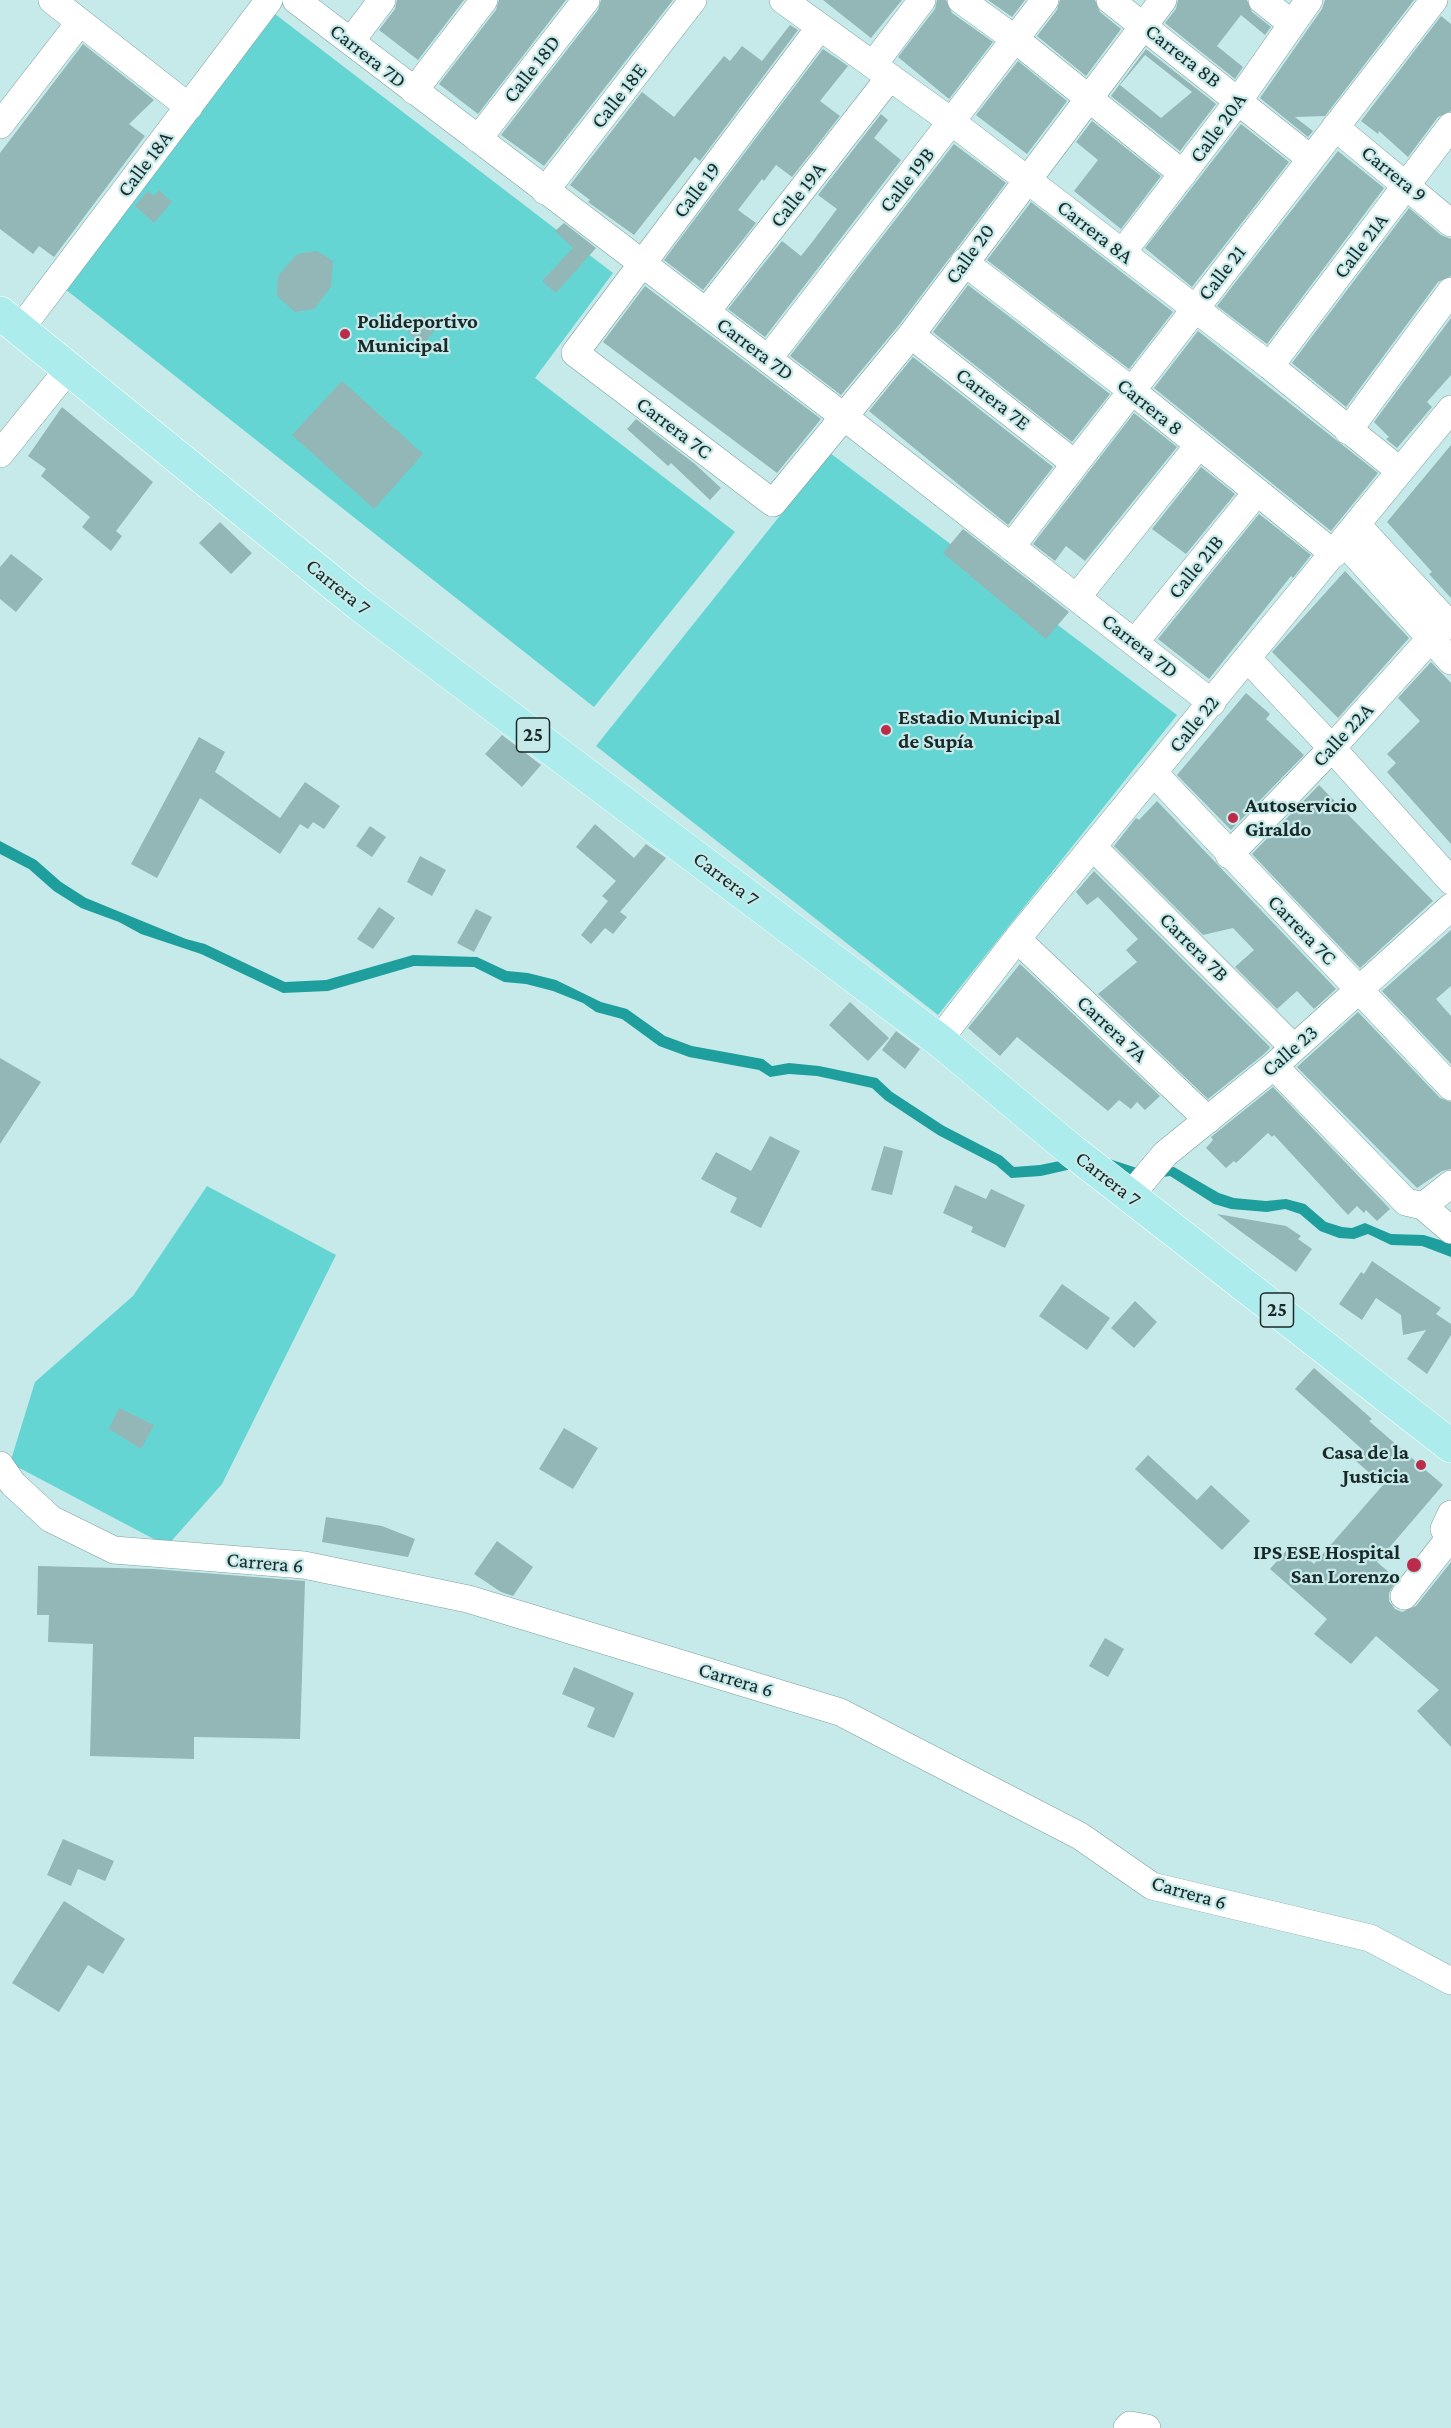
<!DOCTYPE html>
<html>
<head>
<meta charset="utf-8">
<style>
	body { margin:0 }
	canvas { display:block; background:#c5eae9 }
</style>
</head>
<body>
<canvas width="1451" height="2428"></canvas>
<script>
const ctx = document.querySelector('canvas').getContext('2d');
ctx.lineJoin = 'round';
function fill(path, color) { ctx.fillStyle = color; ctx.fill(path, 'evenodd'); }
const shape = rows => new Path2D(rows.map(r => 'M' + r).join(''));
function trace(path, color, width, dash) { ctx.strokeStyle = color; ctx.lineWidth = width; ctx.lineCap = dash ? 'butt' : 'round'; ctx.setLineDash(dash || []); ctx.stroke(path); }
function drawText(font, color, halo, rows, align = 'center') {
  ctx.font = font + ' "Crimson Pro",serif'; ctx.lineWidth = 4.5; ctx.setLineDash([]); ctx.textBaseline = 'middle'; ctx.strokeStyle = halo; ctx.fillStyle = color; for (const [text, x, y, turn = 0] of rows) {
    ctx.save(); ctx.translate(x, y); ctx.rotate((+turn || 0) * Math.PI / 180); ctx.textAlign = isNaN(turn) ? turn : align; if (halo) ctx.strokeText(text, 0, 0); ctx.fillText(text, 0, 0); ctx.restore();
  }
}
fill(shape([
	[275,14,613,273,535,378,735,532,594,707,65,289],
	[830,453,1177,715,938,1015,596,746],
	[207,1186,336,1255,222,1484,167,1546,10,1463,35,1382,133,1296]
]), '#65d5d3');
fill(shape([
	[0,841,36,860,61,882,86,898,186,939,205,944,285,982,326,980,413,955,477,957,507,971,528,973,556,980,601,1002,627,1009,665,1036,692,1046,763,1059,772,1066,789,1063,819,1066,877,1078,892,1092,944,1126,1002,1156,1014,1167,1040,1165,1094,1154,1146,1171,1174,1167,1219,1193,1234,1198,1266,1201,1286,1199,1305,1204,1326,1222,1342,1227,1352,1228,1365,1223,1391,1234,1424,1235,1440,1240,1451,1244,1451,1257,1422,1246,1391,1245,1368,1234,1354,1239,1339,1238,1320,1231,1300,1214,1285,1209,1267,1212,1231,1209,1214,1204,1170,1176,1141,1180,1076,1168,1041,1176,1011,1178,996,1165,938,1135,885,1100,872,1088,817,1076,789,1074,770,1077,759,1070,689,1057,659,1046,622,1019,596,1012,583,1003,553,991,526,984,504,982,474,967,414,966,328,991,283,993,201,954,141,934,119,922,81,908,54,891,29,869,0,854]
]), '#1e9f9e');
fill(shape([
	[397,0,464,0,418,60,379,30,395,9],
	[499,0,566,0,478,114,439,84,496,10],
	[601,0,673,0,544,166,501,135,598,10],
	[823,0,902,0,871,38],
	[937,0,946,0,952,13,993,42,949,99,898,57,935,9],
	[988,0,1025,0,1012,17],
	[1060,0,1095,0,1100,12,1121,29,1086,76,1037,36,1057,10],
	[1178,0,1247,0,1252,12,1271,27,1265,35,1241,15,1217,46,1243,67,1235,79,1165,23,1176,9],
	[1325,0,1414,0,1325,116,1295,117,1313,131,1308,137,1260,98,1322,9],
	[1441,16,1451,24,1451,111,1438,117,1408,157,1379,131,1378,134,1361,121],
	[790,25,798,30,700,161,695,157,634,235,588,202,590,200,570,185,642,92,674,117,724,56,730,61,742,46,762,61],
	[83,44,154,100,129,124,145,136,54,257,39,246,33,254,0,229,0,153],
	[823,49,848,66,820,101,840,116,792,177,776,165,764,181,762,179,738,210,756,223,703,290,664,260],
	[1146,49,1216,104,1180,151,1111,96],
	[1145,55,1192,92,1161,118,1120,85],
	[1018,61,1067,101,1027,154,976,115],
	[881,114,888,120,874,138,901,160,765,337,728,309,782,241,801,256,813,241,837,209,818,195],
	[1092,121,1161,176,1121,229,1074,191,1098,160,1076,142],
	[1241,124,1289,162,1192,287,1145,248],
	[954,144,1006,183,899,325,841,395,790,356],
	[1338,151,1384,188,1267,344,1217,306],
	[159,190,172,202,154,223,135,206,148,191,154,196],
	[1031,202,1173,312,1129,369,987,260],
	[1409,208,1441,235,1451,239,1451,276,1438,282,1346,407,1292,363],
	[564,223,596,248,556,293,542,281,573,248,555,231],
	[317,251,333,261,331,287,314,309,295,312,277,296,278,276,297,254],
	[968,285,1110,394,1072,442,933,332],
	[645,286,821,419,777,473,603,342],
	[422,315,437,328,422,345,407,332],
	[1451,318,1451,375,1427,402,1432,407,1397,448,1386,439,1389,437,1374,422],
	[1198,331,1378,473,1331,531,1154,388],
	[913,357,1053,467,1008,525,869,411],
	[342,381,423,454,374,509,292,435],
	[62,407,153,482,116,531,122,536,111,551,82,527,90,517,41,476,46,469,28,456],
	[1134,413,1177,447,1085,561,1066,546,1055,561,1033,544],
	[636,419,695,464,721,488,710,500,671,463,668,466,627,429],
	[1451,445,1451,598,1429,574,1432,572,1387,522],
	[1201,467,1235,494,1186,554,1152,529],
	[1259,514,1311,555,1293,578,1291,576,1209,679,1158,639],
	[220,522,252,553,231,574,199,543],
	[963,529,1069,612,1046,639,943,553],
	[11,554,43,579,16,612,0,599,0,567],
	[1345,571,1409,638,1338,718,1272,652],
	[1431,662,1451,683,1451,844,1387,772,1396,763,1387,754,1420,721,1398,698],
	[1246,693,1270,714,1266,719,1304,755,1231,830,1177,775],
	[502,735,541,765,522,787,485,754],
	[199,737,225,752,215,772,280,818,305,782,340,806,324,829,313,822,308,829,300,824,280,854,200,798,157,878,131,864],
	[1319,785,1433,901,1360,968,1252,854],
	[1157,801,1336,989,1314,1009,1297,991,1277,1009,1235,967,1254,950,1233,928,1203,935,1114,846,1136,818,1139,820],
	[595,824,634,858,646,844,666,858,620,912,627,917,613,934,605,928,591,944,581,935,608,901,602,896,616,881,576,847],
	[370,826,386,837,372,857,356,846],
	[420,856,446,870,432,896,407,882],
	[1094,871,1269,1046,1270,1048,1264,1054,1208,1099,1098,994,1137,962,1126,950,1138,939,1098,897,1087,905,1076,892],
	[379,907,395,918,373,949,357,939],
	[476,909,492,917,474,952,457,943],
	[1451,930,1451,986,1436,999,1451,1016,1451,1064,1382,991],
	[1020,964,1160,1096,1145,1110,1137,1102,1131,1109,1119,1100,1108,1111,1017,1037,1000,1056,968,1028],
	[850,1002,889,1038,868,1061,829,1025],
	[1358,1012,1440,1098,1451,1102,1451,1169,1442,1171,1417,1188,1297,1067],
	[896,1031,920,1049,905,1069,882,1050],
	[0,1058,41,1082,0,1144],
	[1273,1087,1390,1209,1377,1221,1366,1210,1364,1213,1357,1206,1348,1215,1274,1135,1272,1137,1268,1133,1236,1163,1234,1161,1226,1168,1206,1148,1213,1140,1211,1137],
	[770,1136,800,1151,761,1228,730,1212,737,1198,701,1179,716,1152,751,1171],
	[884,1146,903,1151,892,1195,871,1190],
	[955,1185,986,1199,991,1189,1025,1205,1005,1248,971,1232,973,1227,943,1213],
	[1217,1214,1286,1226,1301,1236,1298,1239,1312,1249,1296,1272],
	[1372,1261,1441,1308,1436,1314,1451,1324,1451,1335,1427,1374,1407,1359,1426,1330,1403,1335,1401,1315,1376,1298,1362,1320,1339,1304,1361,1272,1364,1274],
	[1062,1284,1110,1318,1087,1350,1039,1316],
	[1135,1301,1157,1322,1134,1348,1111,1328],
	[1314,1368,1372,1419,1369,1421,1443,1485,1377,1562,1397,1579,1389,1593,1389,1601,1395,1609,1402,1612,1416,1606,1451,1562,1451,1747,1417,1711,1439,1690,1376,1636,1351,1664,1314,1634,1327,1619,1270,1569,1292,1544,1314,1564,1383,1485,1356,1461,1364,1451,1295,1389],
	[119,1408,154,1425,141,1449,109,1429],
	[564,1428,598,1448,573,1489,539,1469],
	[1148,1455,1197,1500,1211,1485,1250,1521,1222,1550,1135,1469],
	[326,1517,382,1526,415,1539,408,1557,322,1542],
	[497,1541,533,1567,513,1596,501,1592,474,1574],
	[38,1566,154,1569,305,1581,300,1739,194,1737,194,1759,90,1756,93,1644,48,1642,49,1615,37,1615],
	[1105,1638,1124,1649,1108,1677,1089,1666],
	[574,1667,634,1693,614,1738,587,1727,595,1708,562,1694],
	[63,1839,114,1861,105,1881,78,1869,71,1886,47,1875],
	[64,1901,125,1939,103,1974,88,1965,59,2012,12,1983]
]), '#93b7b6');
const minor = shape([
	[52,0,189,107],
	[296,0,843,416,1212,703],
	[783,0,952,122,1270,366,1400,471],
	[961,0,1015,39,1183,174],
	[1110,0,1311,159],
	[1262,0,1292,24],
	[820,27,575,353,773,503,911,335,1163,0],
	[351,41,382,0],
	[873,65,922,0],
	[414,91,484,0],
	[0,125,80,22],
	[1335,127,1451,223],
	[478,139,586,0],
	[545,191,693,0],
	[1122,253,1239,100,1309,0],
	[964,262,1131,390,1334,554],
	[706,312,890,77],
	[21,328,269,0],
	[911,335,1074,463],
	[768,359,1045,0],
	[1270,366,1451,126],
	[1348,431,1451,291],
	[0,454,70,367],
	[1358,526,1451,626],
	[1344,542,1451,661],
	[1011,547,1434,0],
	[1077,597,1198,446],
	[1135,642,1257,492],
	[1247,658,1332,748,1451,881],
	[1154,773,1451,1087],
	[1093,847,1294,1048],
	[1229,855,1332,748,1430,639],
	[1017,939,1208,1120],
	[939,1040,1017,939,1451,409],
	[1274,1066,1406,1202,1423,1206,1451,1184],
	[1130,1196,1165,1154,1274,1066,1451,907],
	[1423,1206,1451,1230],
	[0,1465,13,1484,51,1519,114,1550,304,1565,468,1599,840,1712,1080,1836,1152,1886,1370,1938,1451,1981],
	[1451,1514,1444,1529,1451,1543],
	[1404,1596,1448,1540],
	[1127,2428,1130,2425,1147,2428]
]);
const major = shape([
	[0,313,360,605,939,1040,1071,1150,1451,1446]
]);
trace(minor, '#7ca09f', 28);
trace(major, '#fff', 34);
trace(minor, '#fff', 27);
trace(major, '#acecec', 33);
for (const [x, y, r, color] of [
	[345,334,6,"#bc2b49"],
	[886,730,6,"#bc2b49"],
	[1233,818,6,"#bc2b49"],
	[1421,1465,6,"#bc2b49"],
	[1414,1565,8,"#bc2b49"]
]) { const dot = new Path2D(); dot.arc(x, y, r, 0, 2 * Math.PI); ctx.fillStyle = color; ctx.fill(dot); trace(dot, '#c5eae9', 2); }
for (const [x, y, w] of [
	[533,735,33],
	[1277,1310,33]
]) { const box = new Path2D(); box.roundRect(x - w / 2, y - 17, w, 34, 4.5); ctx.fillStyle = '#c5eae9'; ctx.fill(box); trace(box, '#1a2828', 1.5); }
drawText('bold 20px', '#1a2828', null, [
	["25",533,735],
	["25",1277,1310]
]);
drawText('21px', '#1a2828', '#c5eae9', [
	["Carrera 7D",368,56,38],
	["Carrera 8B",1183,56,38],
	["Calle 18D",532,69,-52],
	["Calle 18E",619,96,-52],
	["Calle 20A",1218,128,-54],
	["Calle 18A",145,164,-53],
	["Carrera 9",1394,174,39],
	["Calle 19B",907,180,-52],
	["Calle 19",697,190,-53],
	["Calle 19A",798,195,-52],
	["Carrera 8A",1095,232,38],
	["Calle 21A",1361,246,-53],
	["Calle 20",970,254,-54],
	["Calle 21",1222,273,-52],
	["Carrera 7D",755,349,37],
	["Carrera 7E",993,399,38],
	["Carrera 8",1150,407,39],
	["Carrera 7C",674,428,37],
	["Calle 21B",1196,567,-51],
	["Carrera 7",338,587,39],
	["Carrera 7D",1140,646,38],
	["Calle 22",1194,724,-51],
	["Calle 22A",1343,735,-47],
	["Carrera 7",726,879,37],
	["Carrera 7C",1302,930,46],
	["Carrera 7B",1194,947,45],
	["Carrera 7A",1112,1029,43],
	["Calle 23",1290,1051,-41],
	["Carrera 7",1108,1179,38],
	["Carrera 6",265,1563,5],
	["Carrera 6",736,1680,17],
	["Carrera 6",1189,1893,16]
]);
drawText('bold 21px', '#1a2828', '#c5eae9', [
	["Polideportivo",357,322],
	["Municipal",357,346],
	["Estadio Municipal",898,718],
	["de Supía",898,742],
	["Autoservicio",1245,806],
	["Giraldo",1245,830],
	["Casa de la",1409,1453,"right"],
	["Justicia",1409,1477,"right"],
	["IPS ESE Hospital",1400,1553,"right"],
	["San Lorenzo",1400,1577,"right"]
], 'left');
</script>
</body>
</html>
